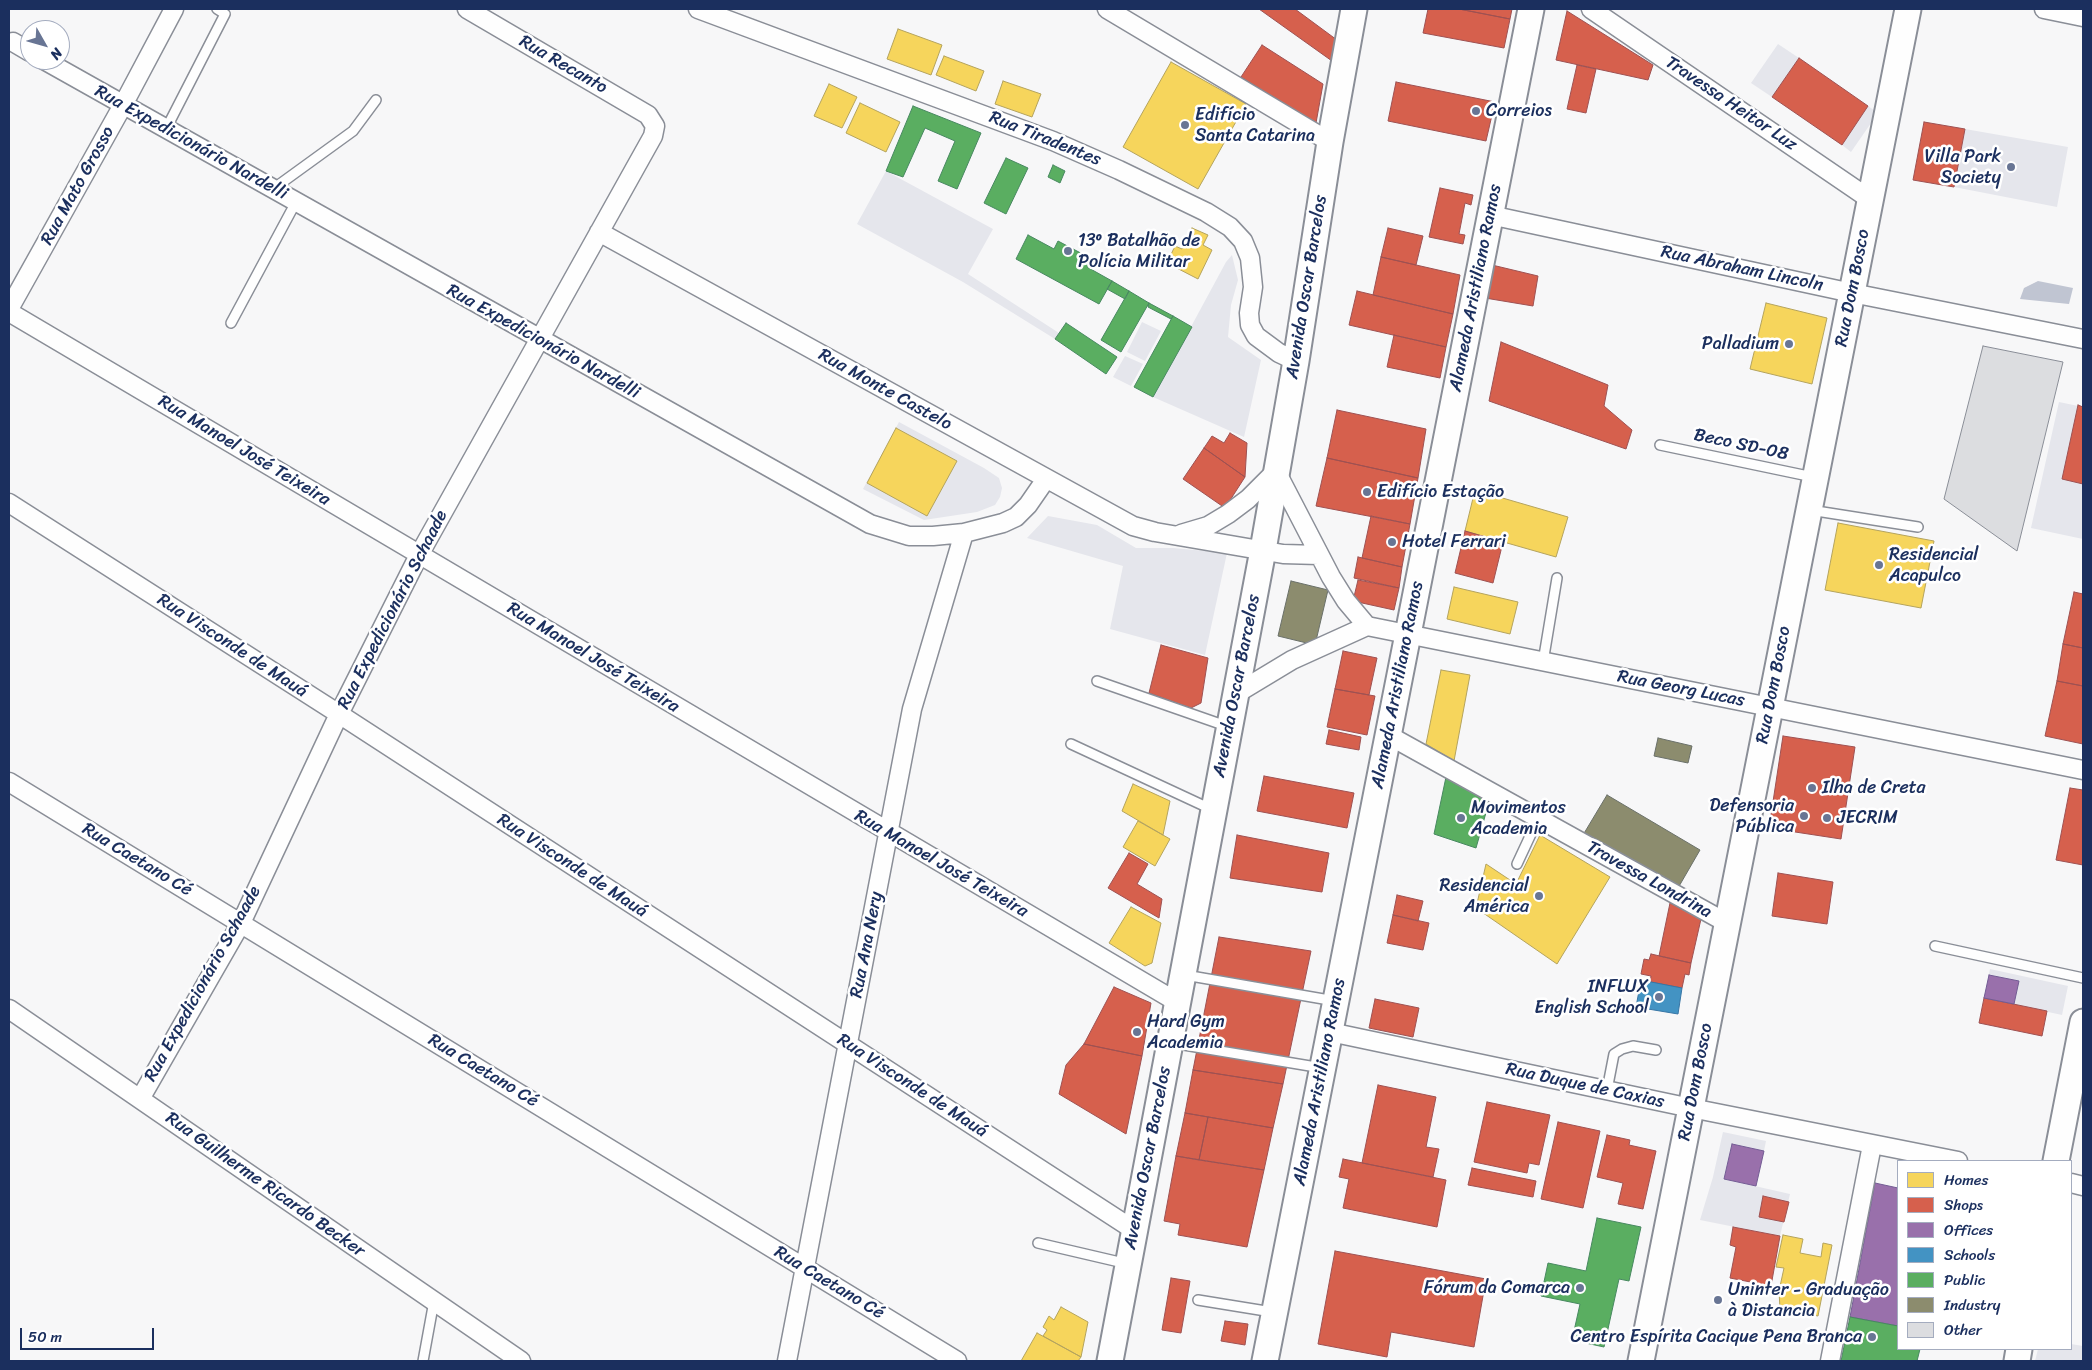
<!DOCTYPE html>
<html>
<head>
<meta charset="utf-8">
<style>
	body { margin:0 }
	#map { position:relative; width:2092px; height:1370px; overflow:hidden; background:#f7f7f8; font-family:Sriracha,sans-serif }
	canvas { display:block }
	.frame { position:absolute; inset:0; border:10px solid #1b2f5e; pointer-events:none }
	.legend { position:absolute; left:1897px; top:1160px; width:175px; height:190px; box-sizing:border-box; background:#fff; border:1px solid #a4acbf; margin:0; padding:6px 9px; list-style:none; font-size:15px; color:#1b2f5e }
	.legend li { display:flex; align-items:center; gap:10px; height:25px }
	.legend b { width:25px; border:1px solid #a4acbf }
	.north { position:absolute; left:20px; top:20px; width:50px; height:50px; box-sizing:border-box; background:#fff; border:1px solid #a4acbf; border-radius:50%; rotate:128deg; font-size:14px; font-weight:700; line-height:20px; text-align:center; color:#1b2f5e }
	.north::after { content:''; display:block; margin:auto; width:18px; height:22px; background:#687594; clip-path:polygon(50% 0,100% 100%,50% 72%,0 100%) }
	.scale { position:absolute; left:20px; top:1328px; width:134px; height:22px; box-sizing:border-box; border:2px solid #1b2f5e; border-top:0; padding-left:6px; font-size:15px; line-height:18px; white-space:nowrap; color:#1b2f5e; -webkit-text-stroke:4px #fff; paint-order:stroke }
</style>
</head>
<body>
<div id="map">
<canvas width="2092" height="1370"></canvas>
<div class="frame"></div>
<ul class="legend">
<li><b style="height:14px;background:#f6d55c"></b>Homes</li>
<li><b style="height:14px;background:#d6604d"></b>Shops</li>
<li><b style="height:14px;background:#9970ab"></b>Offices</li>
<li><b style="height:14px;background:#4393c3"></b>Schools</li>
<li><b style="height:14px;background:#5aae61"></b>Public</li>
<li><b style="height:14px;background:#8c8c6e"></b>Industry</li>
<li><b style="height:14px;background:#dcdde0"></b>Other</li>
</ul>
<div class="north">N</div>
<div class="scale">50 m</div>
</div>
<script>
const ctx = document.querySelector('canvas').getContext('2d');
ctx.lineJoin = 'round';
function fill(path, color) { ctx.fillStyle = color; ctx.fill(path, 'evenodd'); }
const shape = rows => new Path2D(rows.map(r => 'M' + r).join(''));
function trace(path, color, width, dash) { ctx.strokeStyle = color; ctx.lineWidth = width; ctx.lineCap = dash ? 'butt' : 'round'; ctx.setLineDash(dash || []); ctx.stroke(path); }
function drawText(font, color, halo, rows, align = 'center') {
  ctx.font = font + ' Sriracha,sans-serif'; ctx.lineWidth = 5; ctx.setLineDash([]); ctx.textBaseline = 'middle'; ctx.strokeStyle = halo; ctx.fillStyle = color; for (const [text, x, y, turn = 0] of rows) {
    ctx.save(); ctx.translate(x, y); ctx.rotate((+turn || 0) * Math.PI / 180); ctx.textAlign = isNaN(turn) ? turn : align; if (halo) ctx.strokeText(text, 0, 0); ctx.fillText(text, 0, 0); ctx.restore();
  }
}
fill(shape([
	[1778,44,1799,58,1772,97,1751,83],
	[1868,106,1878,113,1851,152,1842,145],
	[1965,129,2068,147,2057,207,1954,187],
	[886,171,993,229,968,274,1059,333,1055,339,963,282,857,224],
	[1232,255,1238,280,1231,305,1228,337,1261,360,1244,437,1153,397,1226,262],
	[1142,322,1161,331,1145,361,1127,352],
	[1125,356,1143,364,1131,386,1113,377],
	[2059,402,2083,407,2083,539,2031,528],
	[899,422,984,468,999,478,1002,488,1000,497,995,505,977,512,924,520,863,489],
	[1048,516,1097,525,1136,548,1173,548,1227,553,1205,655,1110,629,1123,566,1027,538],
	[1990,969,2068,986,2062,1015,1984,998],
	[1723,1132,1766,1141,1764,1151,1732,1144,1724,1179,1790,1194,1780,1236,1700,1220,1713,1177],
	[2071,1344,2083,1346,2083,1361,2035,1361,2038,1349,2071,1349]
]), '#e5e6ec');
fill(shape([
	[2038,281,2073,288,2069,304,2020,299,2024,288]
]), '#c0c5d2');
const homes = shape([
	[898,29,942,45,931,75,887,59,898,29],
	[944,56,984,71,976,91,936,75,944,56],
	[1171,62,1246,104,1198,189,1123,147,1171,62],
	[1003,81,1041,94,1032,117,995,104,1003,81],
	[829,84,857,97,842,128,814,116,829,84],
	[860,103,900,122,886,152,846,133,860,103],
	[1192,228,1208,235,1203,245,1212,250,1198,279,1167,263,1175,246,1182,249,1192,228],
	[1766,303,1827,318,1812,384,1750,369,1766,303],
	[896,428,957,461,927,516,867,483,896,428],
	[1475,490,1568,517,1556,557,1465,531,1475,490],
	[1838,523,1934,541,1921,608,1825,590,1838,523],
	[1454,587,1518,602,1510,634,1447,619,1454,587],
	[1441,670,1470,675,1454,761,1426,744,1441,670],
	[1133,784,1170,801,1163,835,1122,811,1133,784],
	[1138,821,1170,839,1155,866,1123,847,1138,821],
	[1540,835,1610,877,1557,964,1476,908,1486,864,1516,884,1540,835],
	[1131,907,1161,923,1152,963,1145,966,1109,943,1131,907],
	[1783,1235,1803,1239,1800,1253,1821,1257,1823,1243,1832,1245,1818,1316,1780,1309,1779,1291,1784,1268,1776,1267,1783,1235],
	[1061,1307,1088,1322,1081,1357,1043,1336,1047,1330,1043,1327,1049,1316,1054,1320,1061,1307],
	[1037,1333,1081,1357,1078,1361,1021,1361,1037,1333]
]);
fill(homes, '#f6d55c');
trace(homes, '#b4a35d', 1);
const shops = shape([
	[1259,9,1295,9,1337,40,1332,61,1259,9],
	[1428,9,1459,9,1510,19,1504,48,1423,33,1428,9],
	[1459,9,1512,9,1510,19,1459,9],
	[1567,11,1653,65,1648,80,1556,60,1567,11],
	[1262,45,1323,84,1316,123,1241,77,1262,45],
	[1799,58,1868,106,1842,145,1772,97,1799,58],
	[1577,65,1596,69,1586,113,1567,109,1577,65],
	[1396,82,1495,102,1486,141,1388,121,1396,82],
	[1924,122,1965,129,1954,187,1913,180,1924,122],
	[1440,188,1473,195,1471,205,1465,203,1459,234,1465,235,1463,244,1429,237,1440,188],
	[1388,228,1423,236,1416,265,1381,257,1388,228],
	[1381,257,1460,275,1453,314,1373,295,1381,257],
	[1492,265,1538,276,1533,306,1485,298,1492,265],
	[1357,291,1453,314,1446,347,1349,325,1357,291],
	[1394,335,1446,347,1440,378,1387,367,1394,335],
	[1501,342,1608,385,1604,406,1632,430,1626,449,1489,401,1501,342],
	[2078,405,2083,407,2083,484,2062,479,2078,405],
	[1337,410,1426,429,1418,478,1327,458,1337,410],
	[1230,433,1247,443,1245,477,1204,448,1212,436,1224,443,1230,433],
	[1204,448,1245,477,1225,508,1183,479,1204,448],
	[1327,458,1418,478,1410,524,1316,506,1327,458],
	[1371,516,1410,524,1402,567,1362,558,1371,516],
	[1465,531,1503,542,1493,583,1455,573,1465,531],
	[1358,557,1402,567,1399,588,1354,578,1358,557],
	[1358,580,1399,588,1394,610,1353,601,1358,580],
	[2074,592,2083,594,2083,648,2063,644,2074,592],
	[2063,644,2083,648,2083,686,2057,681,2063,644],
	[1161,645,1208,658,1201,703,1191,708,1149,693,1161,645],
	[1343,651,1377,658,1369,695,1335,689,1343,651],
	[2057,681,2083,686,2083,744,2045,736,2057,681],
	[1335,689,1375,696,1367,735,1327,727,1335,689],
	[1329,730,1361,737,1359,750,1326,744,1329,730],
	[1783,736,1855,747,1841,839,1769,828,1783,736],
	[1264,776,1354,793,1347,828,1257,811,1264,776],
	[2070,788,2083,790,2083,865,2056,860,2070,788],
	[1237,835,1329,853,1322,892,1230,878,1237,835],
	[1129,853,1148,864,1137,884,1162,899,1159,918,1108,888,1129,853],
	[1778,873,1833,882,1827,924,1772,916,1778,873],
	[1397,895,1423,901,1418,921,1393,915,1397,895],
	[1670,903,1701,919,1691,963,1659,956,1670,903],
	[1393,915,1429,923,1423,950,1387,943,1393,915],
	[1219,937,1311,951,1283,1084,1193,1070,1219,937],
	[1651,954,1691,963,1689,975,1685,974,1682,988,1650,982,1651,976,1641,974,1644,959,1649,960,1651,954],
	[1114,987,1151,1003,1142,1056,1084,1044,1114,987],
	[1984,998,2047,1011,2042,1036,1979,1023,1984,998],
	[1375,999,1419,1008,1413,1037,1369,1028,1375,999],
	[1084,1044,1142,1056,1126,1134,1059,1094,1066,1065,1084,1044],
	[1193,1070,1283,1084,1273,1128,1185,1113,1193,1070],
	[1378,1085,1436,1097,1426,1147,1439,1149,1433,1177,1362,1163,1378,1085],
	[1487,1102,1550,1115,1539,1165,1529,1163,1527,1173,1474,1162,1487,1102],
	[1185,1113,1208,1117,1199,1160,1176,1156,1185,1113],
	[1208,1117,1273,1128,1264,1170,1199,1160,1208,1117],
	[1558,1122,1600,1131,1583,1208,1541,1199,1558,1122],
	[1607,1135,1630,1140,1629,1145,1656,1151,1643,1209,1618,1204,1623,1183,1597,1177,1607,1135],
	[1176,1156,1264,1170,1247,1247,1178,1235,1180,1224,1164,1221,1176,1156],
	[1343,1159,1446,1180,1437,1227,1343,1208,1349,1179,1339,1177,1343,1159],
	[1472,1168,1536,1181,1533,1197,1468,1185,1472,1168],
	[1763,1196,1789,1202,1784,1222,1759,1217,1763,1196],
	[1733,1227,1780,1236,1771,1286,1730,1278,1736,1247,1730,1245,1733,1227],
	[1335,1251,1486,1279,1474,1347,1391,1332,1387,1357,1318,1344,1335,1251],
	[1171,1278,1190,1281,1181,1333,1162,1330,1171,1278],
	[1225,1321,1248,1324,1245,1345,1221,1341,1225,1321]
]);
fill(shops, '#d6604d');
trace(shops, '#9e5152', 1);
const offices = shape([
	[1989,975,2019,981,2014,1004,1984,998,1989,975],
	[1732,1144,1764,1151,1756,1186,1724,1179,1732,1144],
	[1875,1183,1898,1188,1898,1185,1898,1326,1850,1317,1875,1183]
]);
fill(offices, '#9970ab');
trace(offices, '#735c94', 1);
const schools = shape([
	[1641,980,1682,988,1678,1014,1636,1007,1641,980]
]);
fill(schools, '#4393c3');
trace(schools, '#3775a5', 1);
const public = shape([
	[913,106,981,133,957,189,938,181,955,141,925,128,903,177,886,171,913,106],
	[1006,158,1028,168,1006,214,984,203,1006,158],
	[1053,165,1065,171,1060,183,1048,177,1053,165],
	[1028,235,1054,249,1058,241,1092,259,1087,267,1112,281,1099,304,1016,259,1028,235],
	[1112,281,1129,291,1125,299,1107,289,1112,281],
	[1129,291,1149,303,1121,352,1101,340,1129,291],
	[1149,303,1173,316,1171,319,1148,307,1149,303],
	[1173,316,1192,327,1153,397,1134,387,1173,316],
	[1066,323,1117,357,1106,374,1055,339,1066,323],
	[1446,777,1489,802,1476,848,1434,834,1446,777],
	[1597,1218,1641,1227,1629,1281,1619,1279,1604,1347,1572,1340,1580,1304,1541,1296,1548,1263,1586,1271,1597,1218],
	[1850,1317,1898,1326,1898,1349,1920,1349,1917,1361,1841,1361,1850,1317]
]);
fill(public, '#5aae61');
trace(public, '#478860', 1);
const industry = shape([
	[1291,581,1328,590,1315,645,1278,636,1291,581],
	[1658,738,1692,746,1688,763,1654,756,1658,738],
	[1607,795,1700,850,1678,888,1583,835,1607,795]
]);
fill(industry, '#8c8c6e');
trace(industry, '#6a7069', 1);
const building = shape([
	[1983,346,2063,362,2017,551,1944,499,1983,346]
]);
fill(building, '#dcdde0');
trace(building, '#8a8e97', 1);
const lane = shape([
	[166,129,225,14,217,9],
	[273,189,353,131,376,100],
	[231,323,296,202],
	[1660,445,1813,477],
	[1810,510,1918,527],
	[1543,662,1557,578],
	[1097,681,1229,727],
	[1071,744,1213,810],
	[1517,864,1538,819],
	[1935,946,2083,978],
	[1185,975,1335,1001],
	[1172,1043,1322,1068],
	[1607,1090,1614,1054,1622,1049,1633,1046,1656,1050],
	[1038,1243,1128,1264],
	[1198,1300,1272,1312],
	[423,1361,434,1301]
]);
const street = shape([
	[698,9,1053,141,1119,170,1206,212,1230,227,1243,241,1250,258,1253,287,1249,313,1250,325,1256,336,1279,353,1296,361],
	[1107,9,1330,142],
	[1591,9,1871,200],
	[2044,9,2083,17],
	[13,42,30,52],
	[44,60,870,524,909,536,933,536,964,533,1003,523,1016,517,1028,505,1046,479],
	[1490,215,1852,293,2083,339],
	[599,232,1133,526,1155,532,1283,554,1319,555],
	[9,309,123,105,174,9],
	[9,312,1177,1002],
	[9,503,339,714,1134,1230],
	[1181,534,1208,526,1228,514,1248,499,1276,471,1331,577,1346,601,1367,626],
	[1367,626,2083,770],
	[1234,695,1292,660,1367,626],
	[1388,735,1727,923],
	[9,782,957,1361],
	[9,1009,521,1361],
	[1330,1032,1691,1108,1958,1161],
	[140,1099,241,923,339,714,419,555,653,136,655,126,648,115,467,9],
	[2071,1183,2083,1186],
	[787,1361,912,709,964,533],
	[1830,1361,1872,1145]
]);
const secondary = shape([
	[2056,1161,2083,1022],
	[1110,1361,1263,550,1296,361,1330,142,1354,9],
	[1265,1361,1531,9],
	[1641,1361,1908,9],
	[2017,1361,2019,1349]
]);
trace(lane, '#8a8e97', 12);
trace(street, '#8a8e97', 21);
trace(secondary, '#8a8e97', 29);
trace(lane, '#fefefe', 9);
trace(street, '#fefefe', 18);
trace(secondary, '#fefefe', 25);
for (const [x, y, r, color] of [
	[1476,111,5,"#687594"],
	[1185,125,5,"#687594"],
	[2011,167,5,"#687594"],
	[1068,251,5,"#687594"],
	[1789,344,5,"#687594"],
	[1367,492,5,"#687594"],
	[1392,542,5,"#687594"],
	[1879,565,5,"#687594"],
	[1812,788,5,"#687594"],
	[1804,816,5,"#687594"],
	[1461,818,5,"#687594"],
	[1827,818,5,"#687594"],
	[1539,896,5,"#687594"],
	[1659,997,5,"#687594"],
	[1137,1032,5,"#687594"],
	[1580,1288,5,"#687594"],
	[1718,1300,5,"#687594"],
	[1872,1337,5,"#687594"]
]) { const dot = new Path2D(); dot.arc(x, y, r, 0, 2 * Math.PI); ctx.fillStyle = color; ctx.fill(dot); trace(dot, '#fff', 2); }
drawText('18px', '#1b2f5e', '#fff', [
	["Rua Recanto",563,65,30],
	["Travessa Heitor Luz",1731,104,34],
	["Rua Tiradentes",1045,139,22],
	["Rua Expedicionário Nardelli",191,143,29],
	["Rua Mato Grosso",78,186,-61],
	["Rua Abraham Lincoln",1742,269,12],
	["Avenida Oscar Barcelos",1307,287,-81],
	["Alameda Aristiliano Ramos",1476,288,-79],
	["Rua Dom Bosco",1853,288,-79],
	["Rua Expedicionário Nardelli",543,342,29],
	["Rua Monte Castelo",885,390,29],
	["Beco SD-08",1741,445,12],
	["Rua Manoel José Teixeira",244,451,31],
	["Rua Expedicionário Schaade",393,610,-63],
	["Rua Visconde de Mauá",232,646,33],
	["Rua Manoel José Teixeira",593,658,31],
	["Alameda Aristiliano Ramos",1398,685,-79],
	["Rua Dom Bosco",1774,685,-79],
	["Avenida Oscar Barcelos",1237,686,-79],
	["Rua Georg Lucas",1681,689,11],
	["Rua Caetano Cé",137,860,31],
	["Rua Manoel José Teixeira",941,864,30],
	["Rua Visconde de Mauá",572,866,33],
	["Travessa Londrina",1649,880,29],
	["Rua Ana Nery",867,945,-79],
	["Rua Expedicionário Schaade",203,984,-61],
	["Rua Caetano Cé",483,1071,31],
	["Alameda Aristiliano Ramos",1320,1082,-79],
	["Rua Dom Bosco",1696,1082,-79],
	["Rua Visconde de Mauá",912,1086,33],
	["Rua Duque de Caxias",1585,1086,12],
	["Avenida Oscar Barcelos",1148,1158,-79],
	["Rua Guilherme Ricardo Becker",265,1185,35],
	["Rua Caetano Cé",829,1283,31]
]);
drawText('18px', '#1b2f5e', '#fff', [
	["Correios",1486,111],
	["Edifício",1195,115],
	["Santa Catarina",1195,136],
	["Villa Park",2001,157,"right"],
	["Society",2001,178,"right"],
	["13º Batalhão de",1078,241],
	["Polícia Militar",1078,262],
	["Palladium",1779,344,"right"],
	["Edifício Estação",1377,492],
	["Hotel Ferrari",1402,542],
	["Residencial",1889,555],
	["Acapulco",1889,576],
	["Ilha de Creta",1822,788],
	["Defensoria",1794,806,"right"],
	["Pública",1794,827,"right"],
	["Movimentos",1471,808],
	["Academia",1471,829],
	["JECRIM",1837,818],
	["Residencial",1529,886,"right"],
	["América",1529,907,"right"],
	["INFLUX",1649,987,"right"],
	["English School",1649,1008,"right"],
	["Hard Gym",1147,1022],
	["Academia",1147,1043],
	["Fórum da Comarca",1570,1288,"right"],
	["Uninter - Graduação",1728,1290],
	["à Distancia",1728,1311],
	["Centro Espírita Cacique Pena Branca",1862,1337,"right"]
], 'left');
</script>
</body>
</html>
